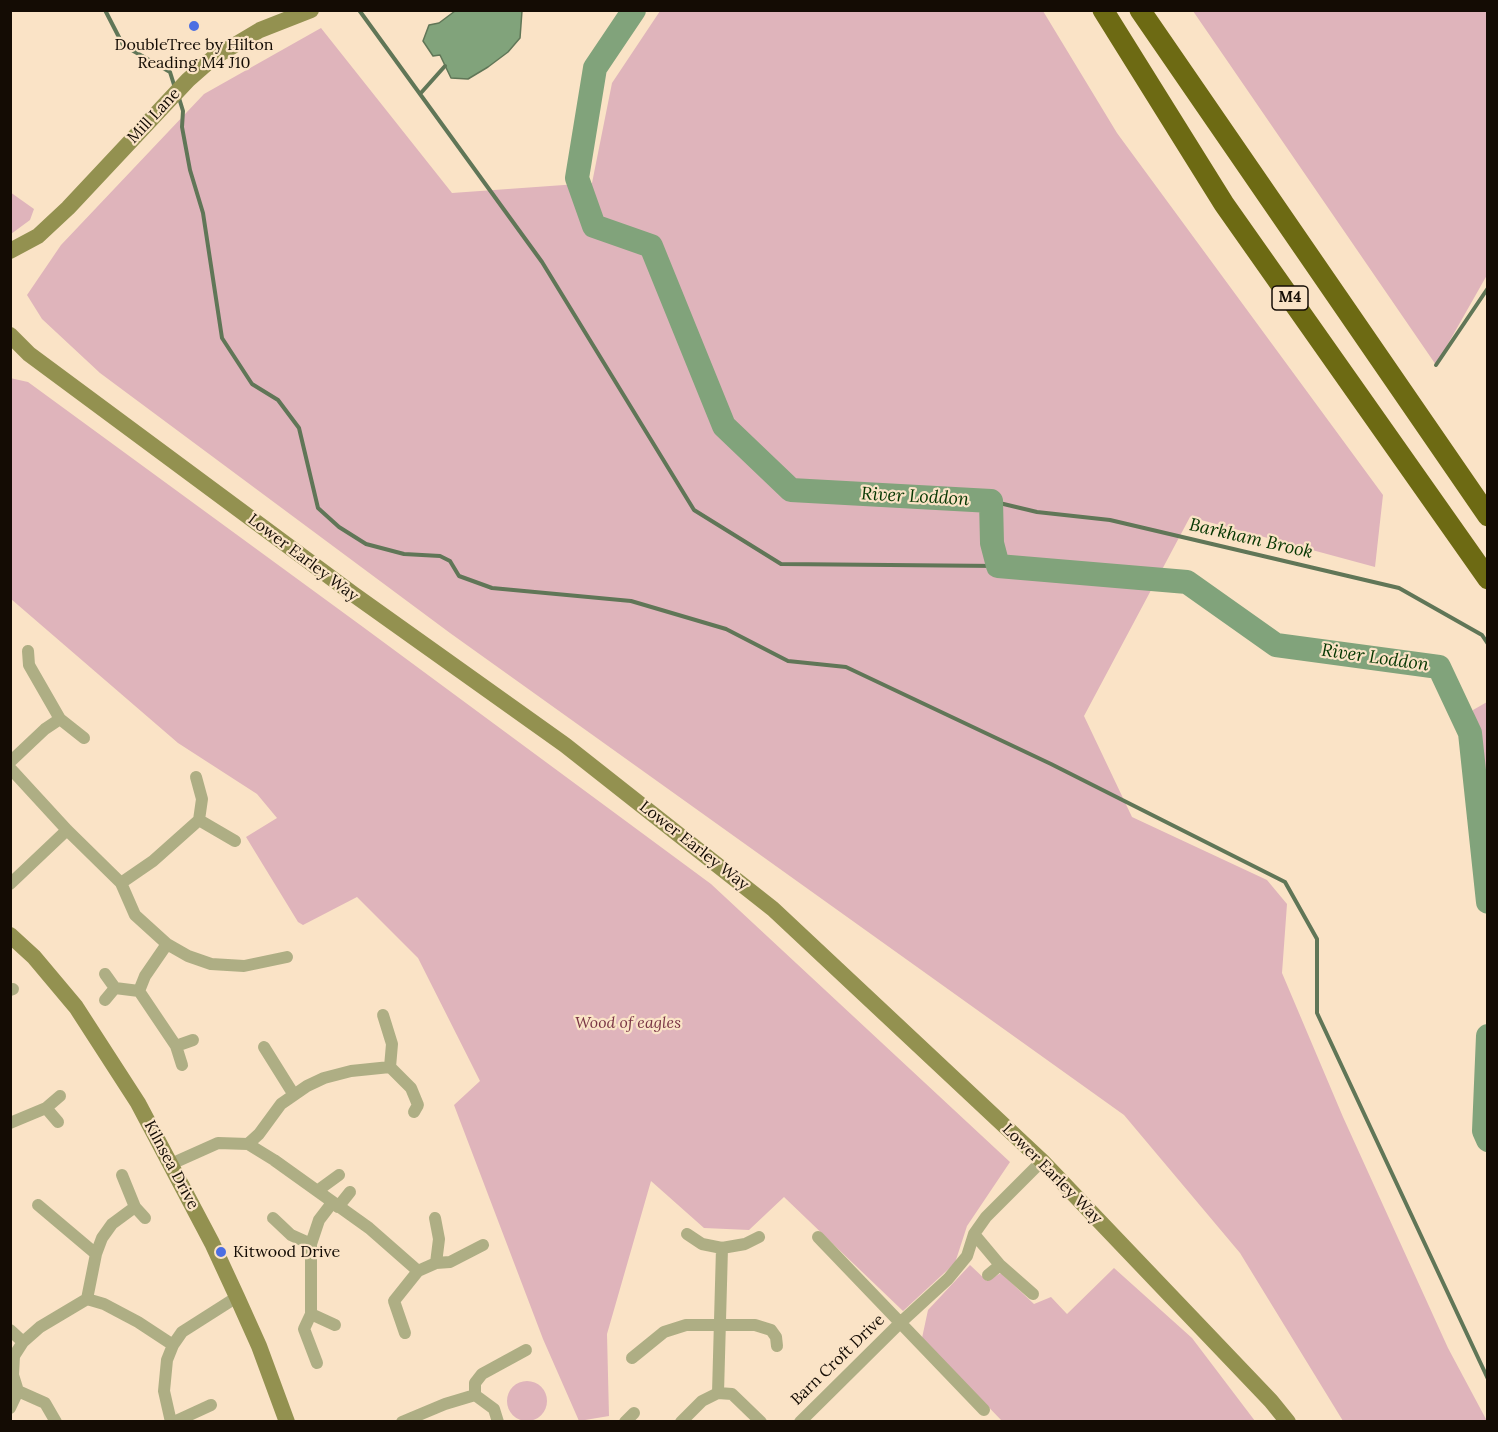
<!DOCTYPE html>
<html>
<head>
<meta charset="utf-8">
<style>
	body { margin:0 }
	#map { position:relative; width:1498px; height:1432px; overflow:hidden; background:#fae3c6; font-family:Lora,serif }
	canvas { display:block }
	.frame { position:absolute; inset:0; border:12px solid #140c04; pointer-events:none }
</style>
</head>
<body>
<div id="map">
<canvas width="1498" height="1432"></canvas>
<div class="frame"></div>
</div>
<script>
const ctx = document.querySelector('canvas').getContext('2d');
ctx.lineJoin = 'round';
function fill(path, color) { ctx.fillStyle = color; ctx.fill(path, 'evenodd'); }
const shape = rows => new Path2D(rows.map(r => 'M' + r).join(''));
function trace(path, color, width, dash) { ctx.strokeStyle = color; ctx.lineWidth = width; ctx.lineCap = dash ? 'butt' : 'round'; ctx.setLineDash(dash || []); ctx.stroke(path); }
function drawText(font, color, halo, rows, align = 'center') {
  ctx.font = font + ' Lora,serif'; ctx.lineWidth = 4.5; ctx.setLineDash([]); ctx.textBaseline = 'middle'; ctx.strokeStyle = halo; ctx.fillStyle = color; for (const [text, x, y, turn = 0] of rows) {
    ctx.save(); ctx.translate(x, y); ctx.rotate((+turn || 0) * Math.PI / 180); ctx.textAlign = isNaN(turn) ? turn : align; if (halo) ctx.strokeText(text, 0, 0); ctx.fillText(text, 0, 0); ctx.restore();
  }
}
fill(shape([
	[660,11,1043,11,1117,133,1383,495,1375,567,1190,517,1084,716,1132,817,1267,880,1287,904,1282,973,1343,1117,1448,1348,1487,1421,1343,1421,1240,1253,1124,1115,450,633,100,373,42,319,27,295,61,245,204,94,321,28,452,193,592,183,612,83],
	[1193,11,1487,11,1487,275,1436,365],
	[10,192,34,209,30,220,11,234],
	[10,378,28,382,363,627,711,884,1010,1162,967,1226,955,1263,903,1311,784,1197,749,1230,704,1228,651,1181,607,1334,609,1416,579,1421,543,1339,454,1105,480,1081,418,958,357,897,303,925,298,922,246,837,277,818,257,794,178,743,11,599],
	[1487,702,1487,881,1473,710],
	[970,1265,987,1281,1001,1273,1034,1304,1051,1297,1067,1314,1114,1268,1192,1338,1255,1421,1002,1421,922,1338,928,1310],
	'507 1401a20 20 0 1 1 40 0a20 20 0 1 1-40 0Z'
]), '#dfb4bb');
const water = shape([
	[455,11,522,11,520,38,508,52,488,67,468,79,451,78,440,55,433,56,423,41,429,25,439,23,455,11]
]);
fill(water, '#81a37b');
trace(water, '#607657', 1.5);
trace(shape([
	[105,10,123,45,170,72,175,88],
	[359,10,542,262,694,510,781,564,998,566],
	[420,94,445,66],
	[179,98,183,111,182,127,190,170,203,213,222,338,252,384,278,400,299,428,318,508,339,527,366,544,404,554,440,556,450,561,459,576,492,588,631,601,726,629,788,661,846,667,1051,764,1285,882,1317,939,1317,1013,1488,1379],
	[1436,365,1488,288],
	[991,501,1037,512,1110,520,1399,588,1482,635,1488,644]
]), '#607657', 4);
trace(shape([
	[634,10,595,68,577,178,594,226,651,246,724,426,791,490,991,501,992,543,998,566,1187,582,1276,645,1439,667,1470,733,1488,902],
	[1488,1036,1484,1131,1488,1140]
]), '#81a37b', 24);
trace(shape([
	[60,719,84,738],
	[10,762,45,729,60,719,29,665,28,651],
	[10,768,67,830,121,883,135,915,167,944,188,956,211,964,244,966,287,957],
	[196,777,202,799,199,820],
	[121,883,153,861,199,820,235,841],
	[10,884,67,830],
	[167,944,145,976,139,991,176,1046,182,1065],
	[105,974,115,988],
	[10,990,13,989],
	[105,1000,115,988,139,991],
	[383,1015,392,1044,390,1067],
	[176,1046,193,1040],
	[264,1047,294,1095],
	[46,1108,58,1122],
	[10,1123,46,1108,60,1096],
	[248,1144,259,1134,281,1104,307,1086,324,1078,351,1071,390,1067,411,1088,418,1105,414,1112],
	[171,1164,218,1143,248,1144,274,1160,369,1228,418,1271,436,1263,439,1239,435,1218],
	[317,1191,339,1175],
	[38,1205,96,1254],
	[135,1207,145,1218],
	[338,1207,350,1192],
	[273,1218,291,1235,311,1244],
	[687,1234,702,1244,722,1248,718,1393],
	[974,1234,1000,1265,1033,1294],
	[818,1237,984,1410],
	[722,1248,745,1244,759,1237],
	[436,1263,450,1262,483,1245],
	[988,1275,1000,1265],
	[87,1299,96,1254,102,1238,112,1224,135,1207,122,1175],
	[311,1314,335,1325],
	[10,1330,23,1342],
	[405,1333,394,1301,418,1271],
	[632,1358,664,1332,686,1325,755,1325,771,1330,776,1337,777,1346],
	[317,1363,304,1329,311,1314,311,1244,319,1220,332,1203],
	[475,1395,475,1383,482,1374,526,1350],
	[475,1395,494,1409,498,1422],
	[10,1408,18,1391],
	[56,1422,45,1403,18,1391,13,1375,14,1356,23,1342,40,1327,87,1299,104,1304,138,1322,173,1345],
	[171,1422,164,1391,167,1360,173,1345,182,1332,237,1297],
	[174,1422,211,1405],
	[402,1422,445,1404,475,1395],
	[625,1422,634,1413],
	[681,1422,702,1401,718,1393,732,1394,761,1422],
	[800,1422,900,1323,948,1279,967,1256,974,1234,986,1217,1042,1161]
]), '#aeae84', 12);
trace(shape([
	[10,251,38,236,68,208,188,80,213,58,260,30,311,10],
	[10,335,29,354,353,594,565,745,773,909,1042,1161,1271,1401,1288,1422],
	[10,935,34,957,76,1007,138,1103,212,1243,237,1297,259,1346,287,1422]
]), '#939150', 16);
trace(shape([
	[1103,10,1224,204,1488,579],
	[1140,10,1488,516]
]), '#6d6a13', 21);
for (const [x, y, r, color] of [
	[194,26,6,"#4c6ee2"],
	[221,1252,6,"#4c6ee2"]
]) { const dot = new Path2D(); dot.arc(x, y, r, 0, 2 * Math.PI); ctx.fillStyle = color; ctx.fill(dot); trace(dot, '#fae3c6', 2); }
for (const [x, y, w] of [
	[1290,298,36]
]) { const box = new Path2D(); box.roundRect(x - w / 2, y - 12, w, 24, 4.5); ctx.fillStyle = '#fae3c6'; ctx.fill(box); trace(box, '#140c04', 1.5); }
drawText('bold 15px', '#140c04', null, [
	["M4",1290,298]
]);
drawText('16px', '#140c04', '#fae3c6', [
	["DoubleTree by Hilton",194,45],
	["Reading M4 J10",194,63],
	["Kitwood Drive",233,1252,"left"]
]);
drawText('16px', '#140c04', '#fae3c6', [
	["Mill Lane",154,116,-47],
	["Lower Earley Way",303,558,37],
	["Lower Earley Way",694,846,38],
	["Kilnsea Drive",171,1165,62],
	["Lower Earley Way",1052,1174,45],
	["Barn Croft Drive",838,1360,-44]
]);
drawText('italic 16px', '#793444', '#fae3c6', [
	["Wood of eagles",628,1023]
]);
drawText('italic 18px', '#053600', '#fae3c6', [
	["River Loddon",915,497,3],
	["Barkham Brook",1251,539,13],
	["River Loddon",1375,658,8]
]);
</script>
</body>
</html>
